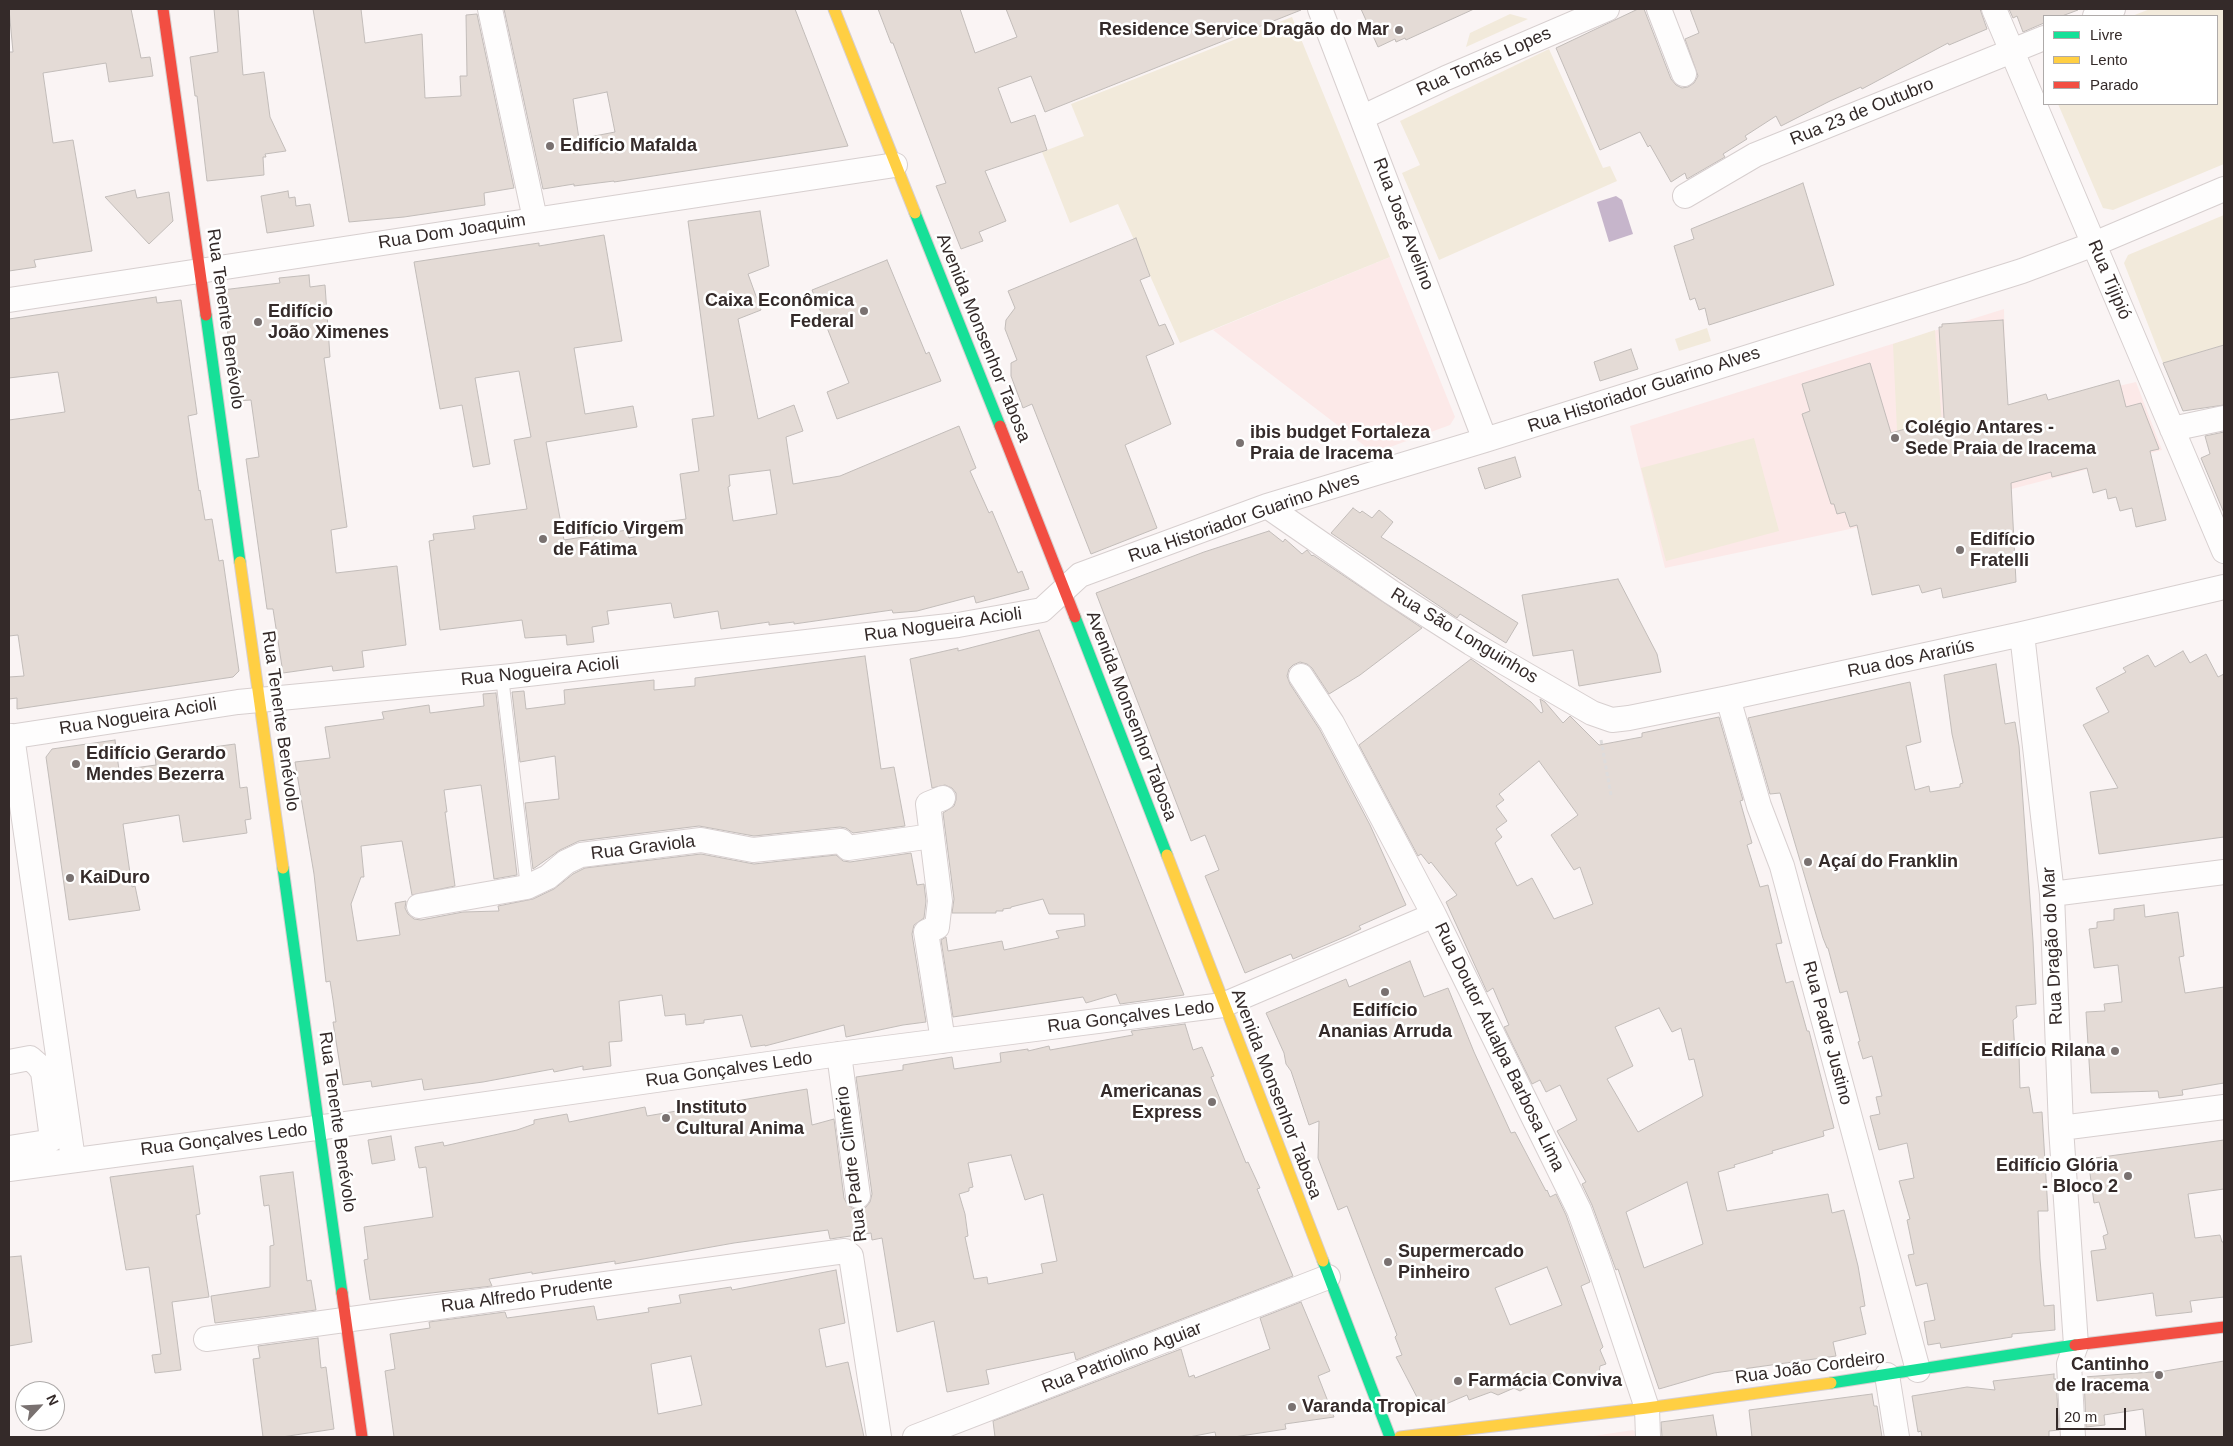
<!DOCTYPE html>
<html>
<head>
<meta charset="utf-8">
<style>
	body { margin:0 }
	#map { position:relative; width:2233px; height:1446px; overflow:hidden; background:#faf4f4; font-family:Arial,sans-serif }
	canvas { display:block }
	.frame { position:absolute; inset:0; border:10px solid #342a29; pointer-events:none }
	.legend { position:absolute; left:2043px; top:15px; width:175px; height:90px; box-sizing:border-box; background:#fff; border:1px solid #aeaaa9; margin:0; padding:6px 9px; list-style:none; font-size:15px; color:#342a29 }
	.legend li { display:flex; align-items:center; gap:10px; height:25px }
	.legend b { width:25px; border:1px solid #aeaaa9 }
	.north { position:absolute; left:15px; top:1381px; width:50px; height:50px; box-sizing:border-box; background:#fff; border:1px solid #aeaaa9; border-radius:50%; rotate:65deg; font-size:14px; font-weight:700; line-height:20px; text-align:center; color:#342a29 }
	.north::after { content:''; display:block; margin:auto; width:18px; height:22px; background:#797170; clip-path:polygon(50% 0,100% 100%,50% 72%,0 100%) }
	.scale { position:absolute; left:2056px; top:1408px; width:70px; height:22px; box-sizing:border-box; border:2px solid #342a29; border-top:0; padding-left:6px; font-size:15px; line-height:18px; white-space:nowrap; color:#342a29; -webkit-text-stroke:4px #fff; paint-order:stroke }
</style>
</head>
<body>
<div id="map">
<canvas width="2233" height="1446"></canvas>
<div class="frame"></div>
<ul class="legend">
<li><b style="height:6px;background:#16e098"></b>Livre</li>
<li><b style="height:6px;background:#ffcf43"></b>Lento</li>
<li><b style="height:6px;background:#f24e42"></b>Parado</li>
</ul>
<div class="north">N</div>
<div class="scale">20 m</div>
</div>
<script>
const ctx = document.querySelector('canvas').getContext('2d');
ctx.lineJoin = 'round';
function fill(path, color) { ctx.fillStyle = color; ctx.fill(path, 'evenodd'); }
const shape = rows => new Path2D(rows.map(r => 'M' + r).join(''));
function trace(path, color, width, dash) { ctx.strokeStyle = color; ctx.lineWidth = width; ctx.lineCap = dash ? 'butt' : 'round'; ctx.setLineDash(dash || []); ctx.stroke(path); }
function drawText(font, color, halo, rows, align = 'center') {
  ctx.font = font + ' Arial,sans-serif'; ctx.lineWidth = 5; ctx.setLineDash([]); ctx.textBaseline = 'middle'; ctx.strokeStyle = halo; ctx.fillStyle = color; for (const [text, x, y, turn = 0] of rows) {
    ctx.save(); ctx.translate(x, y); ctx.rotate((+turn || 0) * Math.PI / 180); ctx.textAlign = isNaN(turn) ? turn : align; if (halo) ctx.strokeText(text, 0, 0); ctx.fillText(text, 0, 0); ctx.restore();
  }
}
fill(shape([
	[1390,257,1455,417,1450,425,1374,453,1213,330],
	[2004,309,2006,412,2136,382,2162,450,1888,521,1665,568,1630,426],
	[1633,1430,1638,1434,1639,1437,1587,1437]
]), '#fce9e8');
fill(shape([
	[2150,9,2224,9,2224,164,2113,210,2103,208,2058,104,2217,104,2217,16,2132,16],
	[1510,14,1528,19,1466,47,1470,33],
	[1292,17,1390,257,1180,343,1118,204,1070,223,1042,152,1084,136,1071,104],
	[1549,49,1603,168,1610,166,1617,181,1439,260,1402,173,1420,165,1400,121],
	[2224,215,2224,345,2163,363,2124,263,2128,255],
	[1707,328,1711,341,1679,351,1675,339],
	[1935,330,1942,425,1897,431,1893,344],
	[1754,438,1779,531,1666,561,1641,468]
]), '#f2eadb');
fill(shape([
	[1616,196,1622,200,1633,234,1609,242,1597,202]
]), '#c6b5cb');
const building = shape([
	[9,9,131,9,141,58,150,57,153,76,109,82,106,63,43,73,53,143,73,140,92,251,34,260,36,267,9,271,9,52,13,52,9,9],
	[214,9,238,9,243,75,264,72,270,117,286,151,265,154,266,157,263,157,264,175,207,181,197,96,195,96,190,57,218,52,214,9],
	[313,9,361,9,365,43,422,34,425,98,461,96,460,76,467,76,466,15,477,14,514,188,484,193,485,205,404,217,349,222,313,9],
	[504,9,795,9,848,146,614,182,614,181,574,186,574,184,543,189,504,9],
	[607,92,615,132,579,139,573,99,607,92],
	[878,9,960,9,975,53,1017,37,1006,9,1301,10,1045,112,1031,76,998,88,1011,123,1035,115,1047,150,985,171,1006,221,979,232,983,241,961,249,936,186,946,183,893,43,891,43,878,9],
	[1361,9,1474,9,1406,40,1405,38,1396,42,1395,39,1378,47,1361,9],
	[1638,9,1644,9,1671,79,1676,85,1682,88,1688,87,1694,83,1698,76,1685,39,1699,33,1690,9,1980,9,1987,29,1949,45,1948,43,1862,89,1861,87,1830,101,1781,126,1776,116,1745,136,1747,139,1723,154,1725,157,1687,179,1685,173,1671,182,1650,145,1648,147,1640,132,1600,150,1556,48,1638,9],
	[2009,9,2078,9,2078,10,2062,16,2044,16,2044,23,2023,32,2017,16,2013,18,2009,9],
	[1803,183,1834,285,1709,325,1705,308,1699,310,1695,298,1690,300,1674,246,1694,239,1691,229,1803,183],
	[135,190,137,198,169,192,173,221,149,244,105,197,135,190],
	[288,191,289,198,295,197,296,206,310,204,314,226,267,233,261,196,288,191],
	[760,211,769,266,748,274,761,310,738,319,758,419,794,405,803,431,786,437,793,484,840,476,959,426,976,468,970,471,989,513,992,511,1018,573,1022,571,1029,589,976,603,974,596,917,611,893,613,892,610,794,624,794,622,769,625,769,622,721,629,718,611,674,618,671,603,607,611,609,624,592,627,594,642,567,645,566,635,525,638,522,620,440,630,429,541,434,540,433,534,475,529,473,516,527,509,514,440,531,437,519,371,475,378,490,464,473,467,462,405,440,409,414,262,539,243,539,246,604,235,622,341,574,348,585,414,633,406,637,427,546,442,564,540,627,530,629,538,666,530,664,522,686,519,680,474,699,471,692,419,714,416,688,221,760,211],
	[770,470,777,514,733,521,728,487,730,486,729,475,770,470],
	[1136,238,1150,276,1140,280,1159,326,1165,324,1174,344,1146,356,1171,424,1125,445,1157,528,1091,554,1032,404,1023,408,1011,376,1011,363,1017,360,1005,329,1006,320,1015,308,1008,291,1136,238],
	[887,260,926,354,929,352,941,381,837,419,827,392,849,383,812,290,887,260],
	[309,275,310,287,325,285,330,357,324,358,347,527,331,530,336,573,397,566,406,645,362,651,364,667,333,671,332,666,283,673,273,609,267,609,246,459,259,457,251,400,237,401,222,290,280,283,279,278,309,275],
	[156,297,157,303,181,300,197,414,188,416,199,491,200,490,205,520,212,519,219,561,223,560,239,671,233,677,17,709,17,698,9,699,9,677,24,676,18,635,9,636,9,420,65,412,58,372,9,378,9,319,156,297],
	[2003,320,2008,405,2046,394,2048,400,2119,380,2126,407,2141,403,2159,449,2150,451,2166,520,2136,527,2132,508,2120,511,2116,497,2108,499,2106,489,2093,493,2087,468,2052,477,2051,472,2011,483,2016,582,1943,598,1941,588,1922,593,1919,585,1872,595,1857,525,1850,527,1845,512,1837,514,1834,504,1831,504,1802,414,1810,411,1802,384,1870,363,1891,433,1944,418,1939,327,1942,327,1942,324,2003,320],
	[2224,345,2224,405,2183,411,2163,363,2224,345],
	[1631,349,1638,369,1600,381,1594,362,1631,349],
	[2224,432,2224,513,2201,458,2210,454,2205,436,2224,432],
	[1515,457,1521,477,1485,489,1478,468,1515,457],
	[1353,508,1360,513,1362,511,1372,518,1379,510,1393,522,1381,537,1518,623,1506,643,1460,614,1457,618,1331,533,1353,508],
	[1269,531,1283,542,1285,539,1302,554,1307,550,1312,556,1313,555,1422,628,1360,675,1329,694,1312,668,1307,664,1300,662,1293,665,1289,669,1287,676,1290,684,1320,730,1370,825,1406,905,1359,926,1361,929,1349,935,1293,959,1291,954,1245,973,1205,876,1219,870,1205,835,1191,841,1096,593,1204,552,1269,531],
	[1618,579,1657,654,1661,672,1579,686,1573,650,1533,656,1522,595,1618,579],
	[1039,630,1184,995,1120,1004,1116,994,1086,1003,1083,997,953,1017,941,940,946,937,948,951,1002,941,1004,950,1059,938,1056,931,1085,926,1084,914,1049,914,1043,899,1011,907,1011,908,1003,909,1003,911,996,911,996,913,952,913,954,899,943,813,954,806,956,800,956,793,952,788,945,785,932,788,910,659,958,648,958,651,1039,630],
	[2183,651,2190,663,2206,654,2218,677,2224,674,2224,837,2099,854,2090,792,2118,788,2083,725,2109,712,2096,688,2126,672,2123,668,2148,655,2155,667,2183,651],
	[865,656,881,769,894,767,905,826,853,833,846,828,840,827,754,836,699,826,579,841,560,850,533,869,525,803,559,799,555,756,520,762,512,692,524,691,526,709,565,704,564,690,654,680,654,690,695,686,695,678,865,656],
	[1471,659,1531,702,1541,713,1543,712,1540,699,1545,702,1563,723,1570,716,1599,745,1642,737,1642,733,1719,717,1743,800,1740,801,1752,843,1747,845,1760,887,1768,885,1782,943,1776,944,1786,983,1793,981,1807,1031,1809,1031,1834,1128,1823,1131,1824,1136,1772,1151,1773,1153,1734,1165,1735,1167,1718,1172,1727,1211,1828,1194,1832,1213,1844,1210,1858,1266,1865,1306,1860,1307,1866,1334,1833,1342,1836,1356,1714,1373,1659,1389,1618,1269,1616,1270,1592,1205,1582,1184,1586,1182,1557,1131,1577,1120,1560,1085,1546,1092,1540,1080,1532,1084,1504,1027,1509,1025,1493,988,1487,992,1446,902,1457,895,1431,862,1429,864,1421,854,1418,856,1359,745,1471,659],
	[1539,761,1578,815,1551,835,1574,870,1580,867,1593,904,1554,919,1532,878,1517,886,1495,843,1502,837,1496,829,1507,821,1496,806,1504,800,1499,794,1539,761],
	[1659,1008,1672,1032,1681,1028,1689,1060,1694,1059,1703,1096,1638,1132,1607,1079,1633,1066,1615,1027,1659,1008],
	[1687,1182,1703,1244,1644,1268,1626,1212,1687,1182],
	[1996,664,2005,724,2015,722,2019,746,2033,941,2036,1004,2016,1006,2017,1017,2013,1020,2015,1053,2019,1055,2020,1088,2029,1087,2033,1113,2042,1112,2048,1211,2038,1211,2040,1259,2044,1306,2054,1305,2055,1330,2012,1334,2012,1337,1941,1348,1940,1343,1928,1345,1924,1322,1935,1320,1927,1283,1916,1286,1908,1255,1914,1254,1907,1220,1910,1219,1899,1181,1914,1178,1907,1143,1879,1150,1870,1116,1880,1114,1876,1097,1882,1096,1872,1056,1863,1059,1858,1042,1860,1041,1847,991,1840,993,1828,948,1827,948,1823,938,1780,793,1770,794,1748,718,1910,682,1921,742,1906,746,1915,790,1929,786,1930,792,1960,787,1960,784,1963,783,1952,734,1944,675,1996,664],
	[496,693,517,875,494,879,481,785,444,790,447,812,445,812,455,886,412,895,402,841,361,846,364,877,361,877,351,904,357,941,400,935,395,903,406,901,405,908,408,914,414,919,421,920,463,912,499,911,498,906,533,899,554,889,573,874,585,868,701,854,754,864,836,855,843,861,850,862,911,853,917,885,924,884,926,901,924,918,914,925,912,934,926,1022,903,1025,846,1037,844,1025,765,1046,765,1045,751,1047,742,1015,704,1020,704,1023,686,1025,685,1014,665,1016,662,995,619,1001,622,1041,609,1042,611,1066,583,1070,583,1066,554,1072,553,1069,483,1082,424,1090,422,1079,372,1087,371,1081,343,1085,333,1022,336,1022,333,1000,330,981,326,982,314,874,295,762,330,758,325,727,384,719,382,712,429,705,430,713,484,706,483,694,496,693],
	[115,740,119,770,156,765,155,755,235,744,240,788,247,787,251,819,245,820,247,833,183,842,179,815,123,824,132,887,135,886,140,910,69,920,46,757,52,749,115,740],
	[2144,905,2145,917,2178,912,2184,956,2179,957,2185,993,2224,987,2224,1083,2182,1090,2183,1095,2159,1098,2158,1091,2091,1093,2086,1012,2105,1011,2104,1004,2122,1002,2118,965,2094,968,2089,929,2097,928,2097,922,2114,920,2114,909,2144,905],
	[1410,961,1424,997,1448,988,1474,1052,1511,1133,1515,1132,1546,1191,1547,1190,1550,1197,1556,1194,1566,1215,1590,1282,1581,1286,1603,1347,1600,1350,1606,1364,1600,1366,1599,1373,1580,1382,1574,1379,1557,1381,1540,1388,1537,1382,1520,1391,1514,1388,1498,1395,1491,1392,1469,1400,1467,1395,1446,1404,1443,1398,1433,1403,1432,1400,1420,1403,1396,1357,1402,1355,1395,1337,1397,1335,1372,1271,1347,1206,1338,1210,1318,1158,1319,1121,1309,1125,1291,1071,1286,1064,1284,1053,1266,1013,1346,979,1349,987,1410,961],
	[1547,1267,1562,1305,1510,1325,1495,1288,1547,1267],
	[1185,1024,1193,1050,1202,1047,1214,1076,1211,1077,1246,1163,1248,1162,1260,1188,1257,1189,1293,1276,1076,1360,1074,1352,986,1370,989,1384,947,1392,934,1321,897,1332,882,1238,872,1240,871,1233,830,1239,828,1230,734,1243,615,1264,615,1261,532,1274,532,1272,489,1279,492,1286,370,1300,364,1260,368,1259,364,1227,433,1217,426,1167,419,1168,415,1147,443,1142,444,1146,517,1130,534,1124,534,1120,567,1114,569,1122,645,1107,647,1116,807,1089,812,1125,834,1119,844,1198,847,1204,852,1208,860,1210,866,1207,870,1202,872,1194,856,1077,903,1070,903,1065,952,1057,954,1069,1001,1062,1000,1053,1028,1049,1028,1051,1049,1046,1050,1050,1133,1035,1131,1031,1185,1024],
	[1011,1155,1025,1200,1043,1194,1057,1261,1041,1264,1043,1273,988,1284,987,1277,974,1279,965,1237,968,1236,965,1214,959,1194,969,1191,969,1188,973,1187,968,1163,1011,1155],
	[391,1136,395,1160,372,1164,368,1140,391,1136],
	[2224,1140,2224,1189,2188,1194,2195,1238,2220,1235,2222,1242,2224,1242,2224,1297,2190,1301,2192,1312,2156,1316,2153,1293,2097,1301,2091,1251,2106,1249,2103,1236,2108,1234,2099,1202,2094,1203,2088,1159,2224,1140],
	[193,1166,200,1214,196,1215,209,1297,172,1302,181,1370,155,1373,152,1355,161,1354,149,1267,126,1270,110,1177,193,1166],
	[293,1172,307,1281,311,1280,316,1310,215,1323,211,1296,270,1287,270,1246,274,1245,269,1205,264,1206,260,1176,293,1172],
	[21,1256,32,1342,9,1346,9,1257,21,1256],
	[836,1270,845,1323,819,1329,826,1367,848,1362,864,1437,394,1437,385,1371,395,1369,390,1334,430,1328,429,1322,505,1312,507,1318,594,1306,597,1320,649,1312,648,1308,681,1303,679,1295,731,1287,732,1290,836,1270],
	[691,1356,702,1405,658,1414,651,1364,691,1356],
	[1301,1302,1330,1371,1318,1376,1334,1417,1285,1424,1286,1429,1234,1437,1216,1437,1215,1432,1189,1437,995,1437,993,1421,1181,1349,1189,1377,1194,1375,1195,1378,1270,1349,1260,1318,1301,1302],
	[318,1338,321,1368,326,1367,334,1429,282,1437,263,1437,253,1359,260,1358,258,1346,318,1338],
	[2224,1361,2224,1437,2146,1437,2143,1409,2104,1415,2105,1425,2086,1427,2084,1377,2165,1371,2224,1361],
	[2054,1374,2054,1379,2056,1379,2059,1430,2049,1431,2049,1437,1922,1437,1921,1431,1918,1432,1912,1396,1967,1387,1995,1390,1993,1381,2054,1374],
	[1872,1394,1874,1406,1877,1406,1882,1437,1752,1437,1749,1410,1872,1394],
	[1713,1415,1717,1437,1662,1437,1661,1422,1713,1415]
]);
fill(building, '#e4dbd6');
trace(building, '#c2bcb9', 1);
const lane = shape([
	[502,677,527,887]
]);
const street = shape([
	[490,9,535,219],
	[1320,9,1485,440],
	[1659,9,1684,74],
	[1994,9,2224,551],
	[2095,16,2113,9],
	[1363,117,1446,78,1607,9],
	[1685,196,1755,155,2044,38],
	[9,300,895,165],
	[2172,429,2224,418],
	[1267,506,1391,592,1471,643,1592,713,1612,720,1629,718,1728,698,2022,634,2224,587],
	[2022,634,2052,894,2061,1128,2076,1345,2069,1364,2073,1437],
	[1301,676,1332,723,1434,915,1579,1210,1598,1261,1647,1408,1648,1437],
	[1728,698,1759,806,1782,866,1918,1370],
	[12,736,73,1159],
	[9,737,238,702,502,677,885,633,958,625,1042,610,1080,575,1267,506,1485,440,2022,271,2094,244,2224,189],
	[943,798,928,804,940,901,937,927,926,932,943,1041],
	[2052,894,2224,872],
	[419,906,527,887,548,877,566,862,581,855,701,840,753,850,841,841,848,848,932,836],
	[839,1054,858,1196],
	[9,1062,30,1058,38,1065,43,1072,52,1139,47,1142,9,1148],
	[2061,1128,2224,1107],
	[9,1169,346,1124,839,1054,1223,1005,1434,915],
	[206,1339,845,1251,851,1256,879,1437],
	[1887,1375,1897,1437],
	[915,1437,1328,1277]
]);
const fast = shape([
	[915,213,1000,426],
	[206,315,240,562],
	[1075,617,1167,855],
	[283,868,342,1293],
	[1323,1261,1390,1437],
	[1831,1383,2075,1345]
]);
const slow = shape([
	[834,9,915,213],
	[240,562,283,868],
	[1167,855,1323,1261],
	[1400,1437,1647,1408,1831,1383]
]);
const jam = shape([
	[163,9,206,315],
	[1000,426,1075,617],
	[342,1293,362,1437],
	[2075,1345,2224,1327]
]);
trace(lane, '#d7cfcf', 14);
trace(street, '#d7cfcf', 26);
trace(fast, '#d7cfcf', 13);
trace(slow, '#d7cfcf', 13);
trace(jam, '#d7cfcf', 13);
trace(shape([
	[1601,740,1611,795],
	[861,1219,864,1237]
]), '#dedcdc', 3, [4, 2.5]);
trace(lane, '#fefdfd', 12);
trace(street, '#fefdfd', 24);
trace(fast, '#16e098', 11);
trace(slow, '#ffcf43', 11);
trace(jam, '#f24e42', 11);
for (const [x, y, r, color] of [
	[1399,30,5,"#797170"],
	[550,146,5,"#797170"],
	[864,311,5,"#797170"],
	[258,322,5,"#797170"],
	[1895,438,5,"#797170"],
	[1240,443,5,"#797170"],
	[543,539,5,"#797170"],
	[1960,550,5,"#797170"],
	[76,764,5,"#797170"],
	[1808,862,5,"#797170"],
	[70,878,5,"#797170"],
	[1385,992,5,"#797170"],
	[2115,1051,5,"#797170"],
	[1212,1102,5,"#797170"],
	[666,1118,5,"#797170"],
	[2128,1176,5,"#797170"],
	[1388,1262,5,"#797170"],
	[2159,1375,5,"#797170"],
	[1458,1381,5,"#797170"],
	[1292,1407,5,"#797170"]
]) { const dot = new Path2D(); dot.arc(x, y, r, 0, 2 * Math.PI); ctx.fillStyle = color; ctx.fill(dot); trace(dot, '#fff', 2); }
drawText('bold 18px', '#342a29', '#fff', [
	["Residence Service Dragão do Mar",1389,30,"right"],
	["Edifício Mafalda",560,146],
	["Caixa Econômica",854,301,"right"],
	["Federal",854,322,"right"],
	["Edifício",268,312],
	["João Ximenes",268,333],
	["Colégio Antares -",1905,428],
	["Sede Praia de Iracema",1905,449],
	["ibis budget Fortaleza",1250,433],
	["Praia de Iracema",1250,454],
	["Edifício Virgem",553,529],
	["de Fátima",553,550],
	["Edifício",1970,540],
	["Fratelli",1970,561],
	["Edifício Gerardo",86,754],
	["Mendes Bezerra",86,775],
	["Açaí do Franklin",1818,862],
	["KaiDuro",80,878],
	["Edifício",1385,1011,"center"],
	["Ananias Arruda",1385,1032,"center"],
	["Edifício Rilana",2105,1051,"right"],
	["Americanas",1202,1092,"right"],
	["Express",1202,1113,"right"],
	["Instituto",676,1108],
	["Cultural Anima",676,1129],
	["Edifício Glória",2118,1166,"right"],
	["- Bloco 2",2118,1187,"right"],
	["Supermercado",1398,1252],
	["Pinheiro",1398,1273],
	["Cantinho",2149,1365,"right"],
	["de Iracema",2149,1386,"right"],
	["Farmácia Conviva",1468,1381],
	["Varanda Tropical",1302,1407]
], 'left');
drawText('18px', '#342a29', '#fff', [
	["Rua Tomás Lopes",1484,62,-24],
	["Rua 23 de Outubro",1862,112,-22],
	["Rua José Avelino",1403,224,69],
	["Rua Dom Joaquim",452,232,-9],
	["Rua Tijipió",2109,280,67],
	["Rua Tenente Benévolo",225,319,82],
	["Avenida Monsenhor Tabosa",983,338,68],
	["Rua Historiador Guarino Alves",1644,390,-18],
	["Rua Historiador Guarino Alves",1244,518,-19],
	["Rua Nogueira Acioli",943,625,-8],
	["Rua São Longuinhos",1464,636,31],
	["Rua dos Arariús",1911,659,-12],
	["Rua Nogueira Acioli",540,672,-6],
	["Avenida Monsenhor Tabosa",1131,716,69],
	["Rua Nogueira Acioli",138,717,-9],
	["Rua Tenente Benévolo",280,721,82],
	["Rua Graviola",643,848,-7],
	["Rua Dragão do Mar",2053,946,-93],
	["Rua Gonçalves Ledo",1131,1017,-7],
	["Rua Padre Justino",1827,1033,75],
	["Rua Doutor Atualpa Barbosa Lima",1499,1047,64],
	["Rua Gonçalves Ledo",729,1070,-8],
	["Avenida Monsenhor Tabosa",1276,1094,69],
	["Rua Tenente Benévolo",337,1122,82],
	["Rua Gonçalves Ledo",224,1140,-7],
	["Rua Padre Climério",852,1164,-97],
	["Rua Alfredo Prudente",527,1295,-8],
	["Rua Patriolino Aguiar",1122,1358,-21],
	["Rua João Cordeiro",1810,1368,-8]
]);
</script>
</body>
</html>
